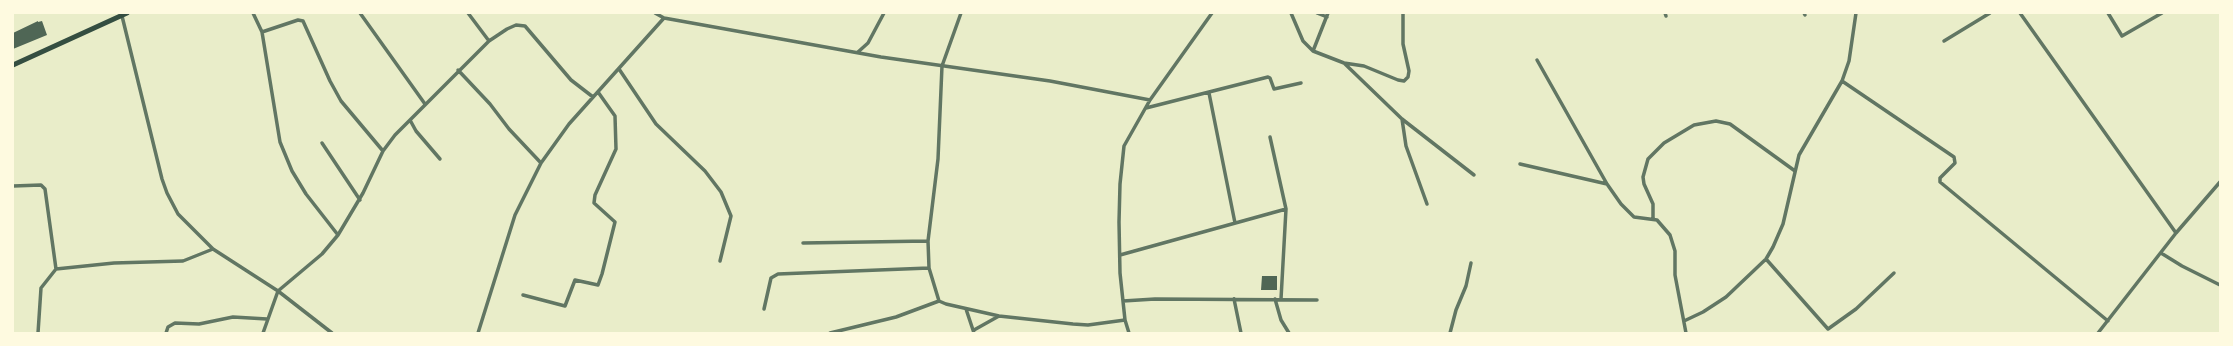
<!DOCTYPE html>
<html>
<head>
<meta charset="utf-8">
<style>
	body { margin:0 }
	#map { position:relative; width:2233px; height:346px; overflow:hidden; background:#e9edc9; font-family:"PT Sans Narrow",sans-serif }
	canvas { display:block }
	.frame { position:absolute; inset:0; border:14px solid #fefae0; pointer-events:none }
</style>
</head>
<body>
<div id="map">
<canvas width="2233" height="346"></canvas>
<div class="frame"></div>
</div>
<script>
const ctx = document.querySelector('canvas').getContext('2d');
ctx.lineJoin = 'round';
function fill(path, color) { ctx.fillStyle = color; ctx.fill(path, 'evenodd'); }
const shape = rows => new Path2D(rows.map(r => 'M' + r).join(''));
function trace(path, color, width, dash) { ctx.strokeStyle = color; ctx.lineWidth = width; ctx.lineCap = dash ? 'butt' : 'round'; ctx.setLineDash(dash || []); ctx.stroke(path); }
fill(shape([
	[38,21,38,22,42,21,47,35,13,49,13,33],
	[1262,276,1277,276,1277,290,1261,290]
]), '#4f6655');
trace(shape([
	[253,13,262,32,280,142,292,171,306,194,338,235],
	[360,13,425,104],
	[655,13,664,18,881,57,1050,81,1150,100],
	[961,13,942,66,938,159,928,241,929,268,939,301,946,304,999,316,1073,324,1088,325,1125,320],
	[1291,13,1303,41,1313,51,1344,63,1364,66,1398,80,1404,81,1408,77,1409,71,1403,44,1403,13],
	[1317,13,1327,17],
	[1665,13,1666,16],
	[1804,13,1805,15],
	[2020,13,2176,233],
	[2108,13,2122,36,2162,13],
	[122,16,162,179,167,193,178,214,213,249,278,291,332,333],
	[262,32,298,20,303,21,330,81,341,101,383,151],
	[489,41,507,29,516,25,525,26,571,80,593,97],
	[1944,41,1990,13],
	[1313,51,1328,13],
	[858,52,868,43,884,13],
	[1537,60,1607,184,1621,204,1634,217,1657,220,1670,235,1675,251,1675,275,1686,333],
	[1345,64,1402,119,1474,175],
	[619,69,656,124,705,171,721,192,731,216,720,261],
	[458,70,490,104,509,129,541,163],
	[1842,81,1954,157,1955,163,1940,178,1940,182,2108,321],
	[1209,93,1235,223],
	[1146,108,1268,77,1270,78,1274,89,1301,83],
	[1402,119,1406,146,1427,204],
	[410,120,416,131,440,159],
	[1270,137,1286,209,1281,299],
	[322,143,360,200],
	[1520,164,1607,184],
	[13,186,41,185,45,189,56,269],
	[1653,219,1653,204,1644,184,1643,177,1648,159,1664,143,1694,125,1716,121,1730,124,1795,171],
	[803,243,928,241],
	[2161,253,2182,266,2220,285],
	[1120,255,1286,209],
	[1766,259,1828,329,1856,309,1894,273],
	[523,295,565,306,575,280,598,285,602,274,615,222,594,203,595,195,616,149,615,116,598,92],
	[1234,299,1241,333],
	[1275,299,1281,320,1289,333],
	[1123,301,1155,299,1317,300],
	[764,309,771,278,778,274,929,268],
	[966,309,974,333],
	[1684,321,1703,312,1726,297,1766,259,1773,247,1783,224,1799,155,1842,81,1849,61,1856,13],
	[974,330,999,316],
	[38,333,41,288,56,269,114,263,183,261,213,249],
	[166,333,168,327,175,323,199,324,233,317,267,319],
	[263,333,278,291,322,254,338,235,363,193,383,151,395,135,489,41,468,13],
	[478,333,515,215,541,163,569,124,664,18],
	[830,333,896,317,939,301],
	[1129,333,1125,320,1120,273,1119,222,1120,184,1124,146,1150,100,1212,13],
	[1450,333,1456,310,1466,286,1471,263],
	[2098,333,2176,233,2220,182]
]), '#617663', 3.5);
trace(shape([
	[13,65,127,13]
]), '#344e41', 5);
</script>
</body>
</html>
